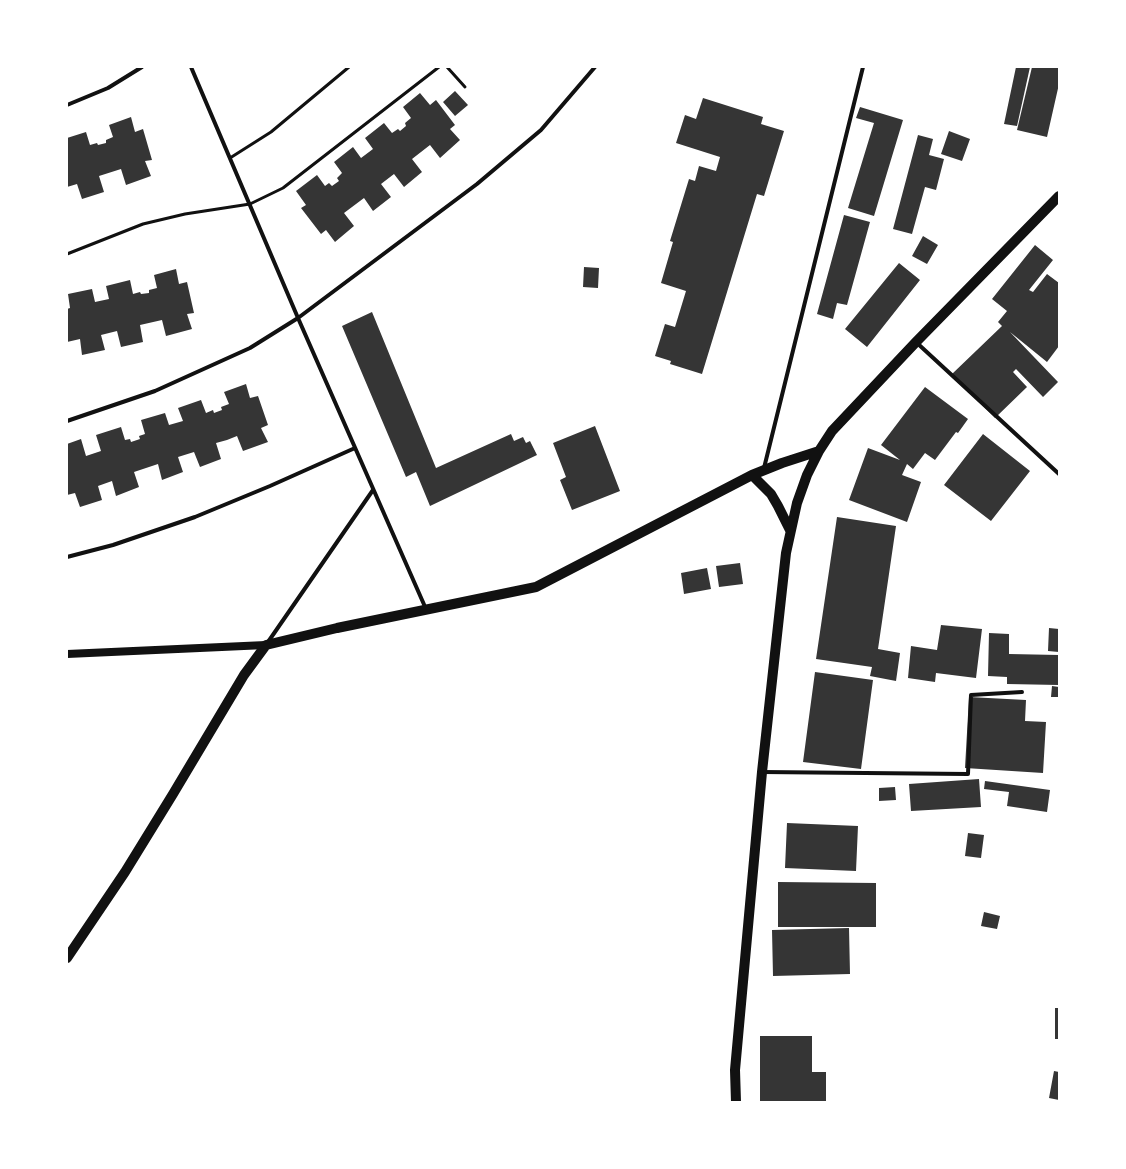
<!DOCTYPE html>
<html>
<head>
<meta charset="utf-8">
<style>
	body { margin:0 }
	#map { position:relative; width:1126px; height:1169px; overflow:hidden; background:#fff; font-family:"Golos Text",sans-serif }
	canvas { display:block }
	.frame { position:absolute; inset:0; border:68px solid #fff; pointer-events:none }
</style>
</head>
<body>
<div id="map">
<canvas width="1126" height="1169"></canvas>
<div class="frame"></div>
</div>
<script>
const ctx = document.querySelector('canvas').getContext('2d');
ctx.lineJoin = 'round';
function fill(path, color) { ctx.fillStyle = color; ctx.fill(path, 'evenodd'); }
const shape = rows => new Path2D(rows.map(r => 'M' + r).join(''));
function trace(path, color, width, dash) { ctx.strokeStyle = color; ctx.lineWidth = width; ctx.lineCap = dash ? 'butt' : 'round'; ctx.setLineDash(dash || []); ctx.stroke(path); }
fill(shape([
	[1016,67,1030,67,1017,126,1004,124],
	[1032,67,1059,67,1059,84,1047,137,1017,130],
	[455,91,468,105,455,116,443,102],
	[420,93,430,105,436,100,455,125,450,129,460,140,440,158,430,145,412,159,422,172,404,187,394,174,381,184,391,197,373,211,364,198,344,213,354,226,335,242,326,230,321,234,301,208,306,205,296,191,317,175,325,186,329,183,332,186,339,181,337,178,342,173,334,162,353,147,361,158,373,149,365,138,384,123,392,133,398,129,400,131,406,126,405,123,411,118,403,107],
	[703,98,763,117,761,124,784,131,764,196,757,194,702,374,670,364,671,361,655,356,665,324,675,327,686,291,661,283,673,242,670,241,689,179,695,181,699,166,716,171,720,157,676,143,685,115,696,119],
	[860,107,903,120,874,216,848,208,874,123,856,118],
	[131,117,135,132,143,129,152,160,145,161,151,176,126,185,121,169,99,176,104,192,82,199,77,184,67,187,67,138,86,132,90,145,97,143,98,145,106,143,106,140,113,137,109,125],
	[949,131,970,139,962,161,941,154],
	[918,135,933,139,929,155,944,159,936,190,925,187,912,234,893,229],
	[844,215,870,222,847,305,837,303,833,319,817,314],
	[923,236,938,245,927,264,912,256],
	[1035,245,1053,260,1029,290,1033,292,1047,274,1059,283,1059,346,1047,362,1010,332,1058,382,1043,397,1016,369,1013,372,1027,387,995,418,952,374,1002,326,998,322,1007,311,992,299],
	[899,263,920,280,867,347,845,329],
	[584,267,599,268,598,288,583,287],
	[176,269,179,284,187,282,194,313,187,314,192,329,166,336,162,320,140,325,143,342,121,347,117,331,101,335,105,350,82,355,80,339,67,342,67,309,70,308,68,294,92,289,95,302,109,299,106,286,130,280,133,294,140,292,141,294,149,293,149,290,157,288,154,275],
	[372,312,436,468,511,434,514,441,523,437,526,443,530,441,537,455,430,506,416,472,406,477,342,326],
	[246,384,250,398,258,396,268,425,261,428,268,442,243,451,237,436,227,440,216,443,221,459,200,467,194,452,178,457,183,472,162,480,158,464,134,472,139,487,116,496,112,481,98,486,102,500,80,507,75,493,67,495,67,444,81,439,86,456,101,451,96,435,121,427,125,440,130,439,131,442,140,439,139,436,145,434,141,420,165,413,169,425,183,421,178,408,201,400,206,413,213,410,214,413,222,410,221,407,229,404,224,392],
	[925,387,968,419,958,433,956,432,935,460,925,453,913,469,907,464,902,475,921,482,907,522,849,500,868,448,900,460,881,445],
	[595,426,620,491,572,510,560,480,566,477,553,443],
	[983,434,1030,471,991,521,944,485],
	[837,517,896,526,878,649,900,653,896,681,870,676,872,667,816,659],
	[740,563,743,584,719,587,716,566],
	[707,568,711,589,684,594,681,573],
	[941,625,982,629,976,678,936,673,935,682,908,678,911,646,937,650],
	[1049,628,1059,629,1059,652,1048,651],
	[989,633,1009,634,1009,654,1059,655,1059,685,1007,684,1007,677,988,676],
	[815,672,873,680,861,769,803,762],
	[1052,686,1059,687,1059,697,1051,697],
	[969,697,1026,700,1025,721,1046,722,1043,773,965,768],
	[979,779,981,807,911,811,909,784],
	[985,781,1050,790,1047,812,1007,806,1009,792,984,789],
	[895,787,896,800,879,801,879,788],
	[787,823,858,826,856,871,785,868],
	[968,833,984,835,981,858,965,856],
	[778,882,876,883,876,927,778,927],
	[984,912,1000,916,997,929,981,926],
	[849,928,850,974,773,976,772,930],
	[1055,1008,1059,1008,1059,1039,1055,1039],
	[760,1036,812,1036,812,1072,826,1072,826,1102,760,1102],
	[1054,1071,1059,1072,1059,1100,1049,1098]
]), '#353535');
trace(shape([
	[447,67,465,87],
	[230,158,271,132,349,67],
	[67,254,143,224,185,214,250,204,283,188,439,67]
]), '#111', 3);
trace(shape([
	[191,67,298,318,426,609],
	[67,105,108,88,142,67],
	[917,343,1059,474],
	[67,421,155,391,250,348,298,318,477,184,541,130,595,67],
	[764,468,863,67],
	[67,557,113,545,195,517,270,486,355,448],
	[268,642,373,490],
	[762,772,968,774,971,695,1022,692]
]), '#111', 4);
trace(shape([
	[67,654,266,645]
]), '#111', 8);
trace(shape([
	[752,475,771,494,778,506,790,530],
	[67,958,125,872,173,794,244,675,266,645,337,628,536,587,752,475,782,463,819,451],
	[736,1102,735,1070,762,772,786,553,797,503,807,475,819,451,832,431,916,342,1059,196]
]), '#111', 10);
</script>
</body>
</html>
